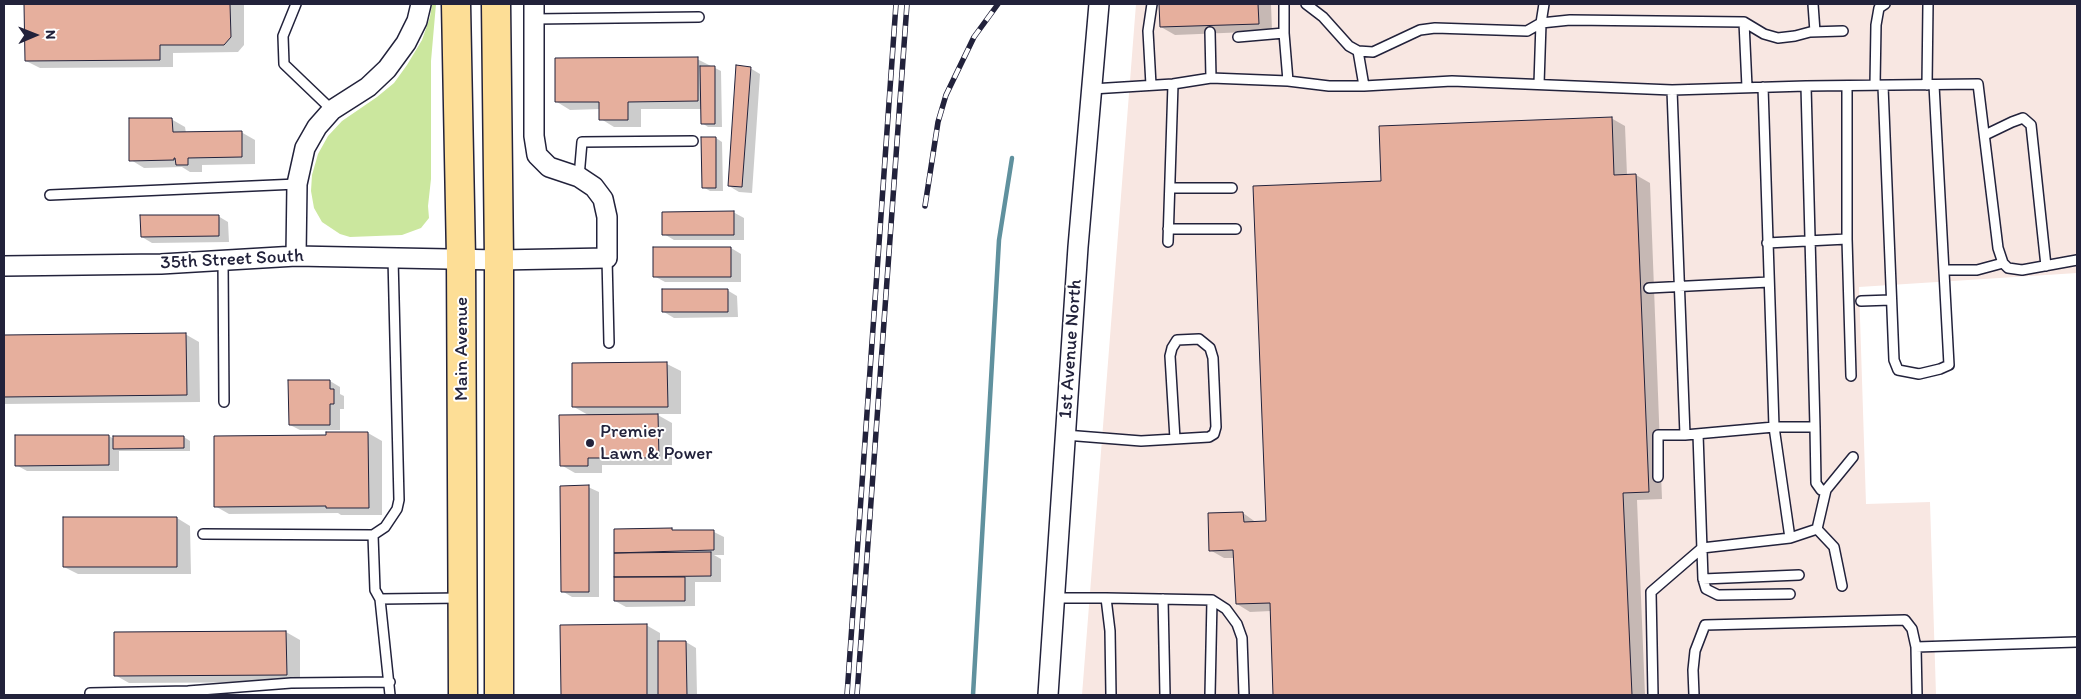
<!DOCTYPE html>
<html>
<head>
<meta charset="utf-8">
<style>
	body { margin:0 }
	#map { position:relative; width:2081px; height:699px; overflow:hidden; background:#fff; font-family:Itim,sans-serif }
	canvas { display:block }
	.frame { position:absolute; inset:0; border:5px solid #22223b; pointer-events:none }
	.north { position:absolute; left:10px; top:10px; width:50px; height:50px; -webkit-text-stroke:4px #fff; paint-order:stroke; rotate:89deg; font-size:14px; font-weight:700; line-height:20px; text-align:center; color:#22223b }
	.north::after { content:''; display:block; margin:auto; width:18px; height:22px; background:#22223b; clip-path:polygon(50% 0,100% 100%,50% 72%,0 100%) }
</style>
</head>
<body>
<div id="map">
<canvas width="2081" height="699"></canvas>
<div class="frame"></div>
<div class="north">N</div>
</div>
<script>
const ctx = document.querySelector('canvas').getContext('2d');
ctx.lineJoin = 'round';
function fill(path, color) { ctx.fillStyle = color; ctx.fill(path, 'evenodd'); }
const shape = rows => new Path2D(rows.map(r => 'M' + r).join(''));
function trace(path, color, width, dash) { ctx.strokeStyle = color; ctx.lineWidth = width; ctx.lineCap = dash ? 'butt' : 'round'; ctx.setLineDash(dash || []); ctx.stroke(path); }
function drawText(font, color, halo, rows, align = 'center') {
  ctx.font = font + ' Itim,sans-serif'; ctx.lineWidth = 4; ctx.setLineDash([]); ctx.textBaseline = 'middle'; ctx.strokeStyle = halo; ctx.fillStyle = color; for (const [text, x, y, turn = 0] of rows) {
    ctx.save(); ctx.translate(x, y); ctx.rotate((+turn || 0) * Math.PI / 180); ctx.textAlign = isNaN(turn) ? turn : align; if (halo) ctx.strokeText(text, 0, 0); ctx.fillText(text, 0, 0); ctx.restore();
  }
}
fill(shape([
	[1136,4,2077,4,2077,273,1859,287,1866,504,1930,502,1936,695,1082,695]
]), '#f8e7e2');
fill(shape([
	[432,4,436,4,431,61,431,179,428,206,429,218,421,228,402,235,350,237,340,234,322,222,314,208,311,191,312,175,318,154,328,136,342,121,377,97,394,83,407,65,422,40,430,17]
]), '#cbe79e');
fill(shape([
	[25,4,244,4,244,45,238,52,173,53,173,67,40,68,26,61],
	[1160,4,1271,4,1272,31,1175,35,1161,27],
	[697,59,721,71,722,127,708,127,702,123,702,109,641,109,641,127,614,127,601,119,601,109,570,110,557,102],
	[750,68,760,74,752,193,739,192,729,186],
	[1611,118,1625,126,1627,175,1636,175,1650,183,1662,499,1637,500,1645,695,1275,695,1271,611,1250,612,1237,604,1235,558,1224,558,1210,550,1243,513,1257,523,1268,522,1383,183],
	[171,119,185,127,186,133,241,132,255,140,255,164,202,165,202,172,190,172,182,167,144,168,131,160],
	[716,138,722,142,723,191,710,191,703,187],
	[4,141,5,142,5,169,4,169],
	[733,212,744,218,744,240,674,240,664,234],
	[218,216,228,222,229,242,152,243,142,237],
	[731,248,741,254,741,282,665,282,654,276],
	[727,290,737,296,738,317,674,318,664,312],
	[185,334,199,342,200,402,4,404,4,336],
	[574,364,667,364,681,371,681,414,656,414,672,423,672,465,602,465,602,473,575,473,561,465,590,416,574,407],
	[330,381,340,387,340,394,344,396,344,409,340,409,340,430,300,430,290,425],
	[327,433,368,433,382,441,382,515,341,515,338,513,229,514,215,506,327,436],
	[109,436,114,439,184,437,190,441,190,451,119,451,119,471,27,471,16,465,16,437],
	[588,487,599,492,599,597,572,597,562,591],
	[177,518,190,526,191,574,78,574,64,567],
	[615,530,714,532,724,537,724,555,714,555,721,559,721,582,695,582,695,606,626,607,615,601],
	[646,625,660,633,660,642,686,642,696,648,697,695,562,695,562,626],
	[286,632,300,640,300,682,129,683,115,675]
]), '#0003');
trace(shape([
	[973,695,999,240,1012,158]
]), '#60919e', 4.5);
const building = shape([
	[24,4,230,4,231,37,224,45,160,45,160,60,25,61,24,4],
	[1159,4,1258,4,1259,24,1160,27,1159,4],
	[698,57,698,101,628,102,628,120,599,120,599,102,555,102,555,58,698,57],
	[736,65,751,67,742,187,728,186,736,65],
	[700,66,715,66,715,124,701,124,700,66],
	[1612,117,1614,175,1636,174,1649,492,1623,493,1632,695,1273,695,1270,603,1236,604,1233,550,1209,551,1208,513,1243,512,1244,522,1266,521,1253,186,1381,181,1379,126,1612,117],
	[129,118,172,118,173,132,242,131,242,157,188,158,188,165,176,165,175,158,174,158,174,160,129,161,129,118],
	[701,137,716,137,716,188,702,188,701,137],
	[734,211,734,235,662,235,662,212,734,211],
	[140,215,219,215,219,236,141,237,140,215],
	[653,247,731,247,731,277,653,277,653,247],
	[662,289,728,289,728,312,662,312,662,289],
	[186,333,187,395,4,397,4,335,186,333],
	[667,362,668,407,572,407,572,363,667,362],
	[288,380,330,380,330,389,334,389,334,404,330,404,330,425,289,425,288,380],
	[658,414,659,458,588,458,588,466,560,466,559,415,658,414],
	[326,432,368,432,369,508,326,508,326,506,214,507,214,436,326,435,326,432],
	[15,435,109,435,109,465,15,466,15,435],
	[113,436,184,436,184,448,113,449,113,436],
	[589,485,589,592,561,592,560,486,589,485],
	[63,517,177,517,177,567,63,567,63,517],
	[672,528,672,530,714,530,714,550,614,553,614,529,672,528],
	[711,552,711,576,614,577,614,553,711,552],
	[614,577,685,577,685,601,614,601,614,577],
	[647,624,647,695,561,695,560,625,647,624],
	[286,631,287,675,114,676,114,632,286,631],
	[658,641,686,641,687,695,658,695,658,641]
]);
fill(building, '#e6af9d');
trace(building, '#22223b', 1);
const service = shape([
	[296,4,283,36,284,64,332,110],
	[1284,4,1284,33,1288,81,1329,86,1364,86,1452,81,1672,90,1806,86,1978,84,1998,248,2003,263,2008,268,2022,270,2077,260],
	[1306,4,1323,17,1349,46,1358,51,1373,52,1420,30,1435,28,1527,31,1541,23,1570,20,1744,22,1764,34,1778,38,1795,36,1810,32,1843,31],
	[1813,4,1815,32],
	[534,19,699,17],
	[1744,22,1747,87],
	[1210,32,1211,78],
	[1238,37,1284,33],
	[1358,51,1364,86],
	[1539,84,1541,23,1544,4],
	[1151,85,1148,31,1152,4],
	[1875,85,1876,25,1879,8,1885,4],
	[1927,85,1928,4],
	[1847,86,1847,239,1851,376],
	[1883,86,1894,360,1898,370,1919,374,1940,369,1949,365,1934,85],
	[1092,89,1173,84,1211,78,1288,81],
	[1672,90,1685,435,1774,427,1763,87],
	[1985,135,2012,122,2023,118,2031,125,2046,266],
	[579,177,582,142,693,141],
	[1170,188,1232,188],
	[50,195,297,184],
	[1168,229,1236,229],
	[1168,242,1173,84],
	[1767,243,1847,239],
	[607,258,609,343],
	[223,261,224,402],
	[1944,270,1977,270,2003,263],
	[1649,288,1769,282],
	[1861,301,1891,300],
	[1815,427,1816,483,1821,490,1826,490],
	[1698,434,1703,579,1706,589,1718,595,1790,594],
	[1065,435,1141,441,1209,437,1214,434,1216,427,1213,358,1210,348,1199,339,1177,340,1172,348,1170,356,1175,439],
	[1658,477,1658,435,1685,435],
	[203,534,373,535,385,527,397,509,399,500,393,258],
	[373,535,375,590,380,599],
	[1790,538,1817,529],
	[1703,579,1799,575],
	[1842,586,1834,547,1817,529,1826,490,1853,457],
	[1054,598,1106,598,1110,631,1111,695],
	[1106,598,1212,600,1226,609,1237,624,1242,638,1244,695],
	[1163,599,1165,695],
	[1916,647,2077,642],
	[90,695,90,693,188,691,291,683,390,682],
	[390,695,380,599,461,598],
	[1210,695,1212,600],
	[1653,695,1651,592,1702,548,1790,538,1774,427,1815,427,1806,86],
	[1694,695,1693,670,1695,651,1705,625,1905,620,1912,629,1916,647,1917,695]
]);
const minor = shape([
	[296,256,297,184,305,148,317,127,332,110,368,87,387,69,406,43,417,21,421,4],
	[4,266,161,264,296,256,499,260,607,258,607,217,603,199,594,187,579,177,549,167,537,155,534,136,534,4],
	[1048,695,1078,247,1099,4]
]);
const primary = shape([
	[456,4,461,258,463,695],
	[496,4,499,260,499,695]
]);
trace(service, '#22223b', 12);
trace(minor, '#22223b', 22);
trace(primary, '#22223b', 31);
trace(service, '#fff', 9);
trace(minor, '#fff', 19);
trace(primary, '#fdde96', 28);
const rail = shape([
	[925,206,938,122,946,95,974,37,998,4],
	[847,695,896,4],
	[857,695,907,4]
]);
trace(rail, '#22223b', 5.5);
trace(rail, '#fff', 4, [11]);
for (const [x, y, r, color] of [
	[590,443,5,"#22223b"]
]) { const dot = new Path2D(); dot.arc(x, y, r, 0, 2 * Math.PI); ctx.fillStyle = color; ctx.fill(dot); trace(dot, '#fff', 2); }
drawText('19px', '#22223b', '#fff', [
	["35th Street South",232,260,-3],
	["Main Avenue",462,349,-90],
	["1st Avenue North",1071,349,-86]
]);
drawText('19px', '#22223b', '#fff', [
	["Premier",600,432],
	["Lawn & Power",600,454]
], 'left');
</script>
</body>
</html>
